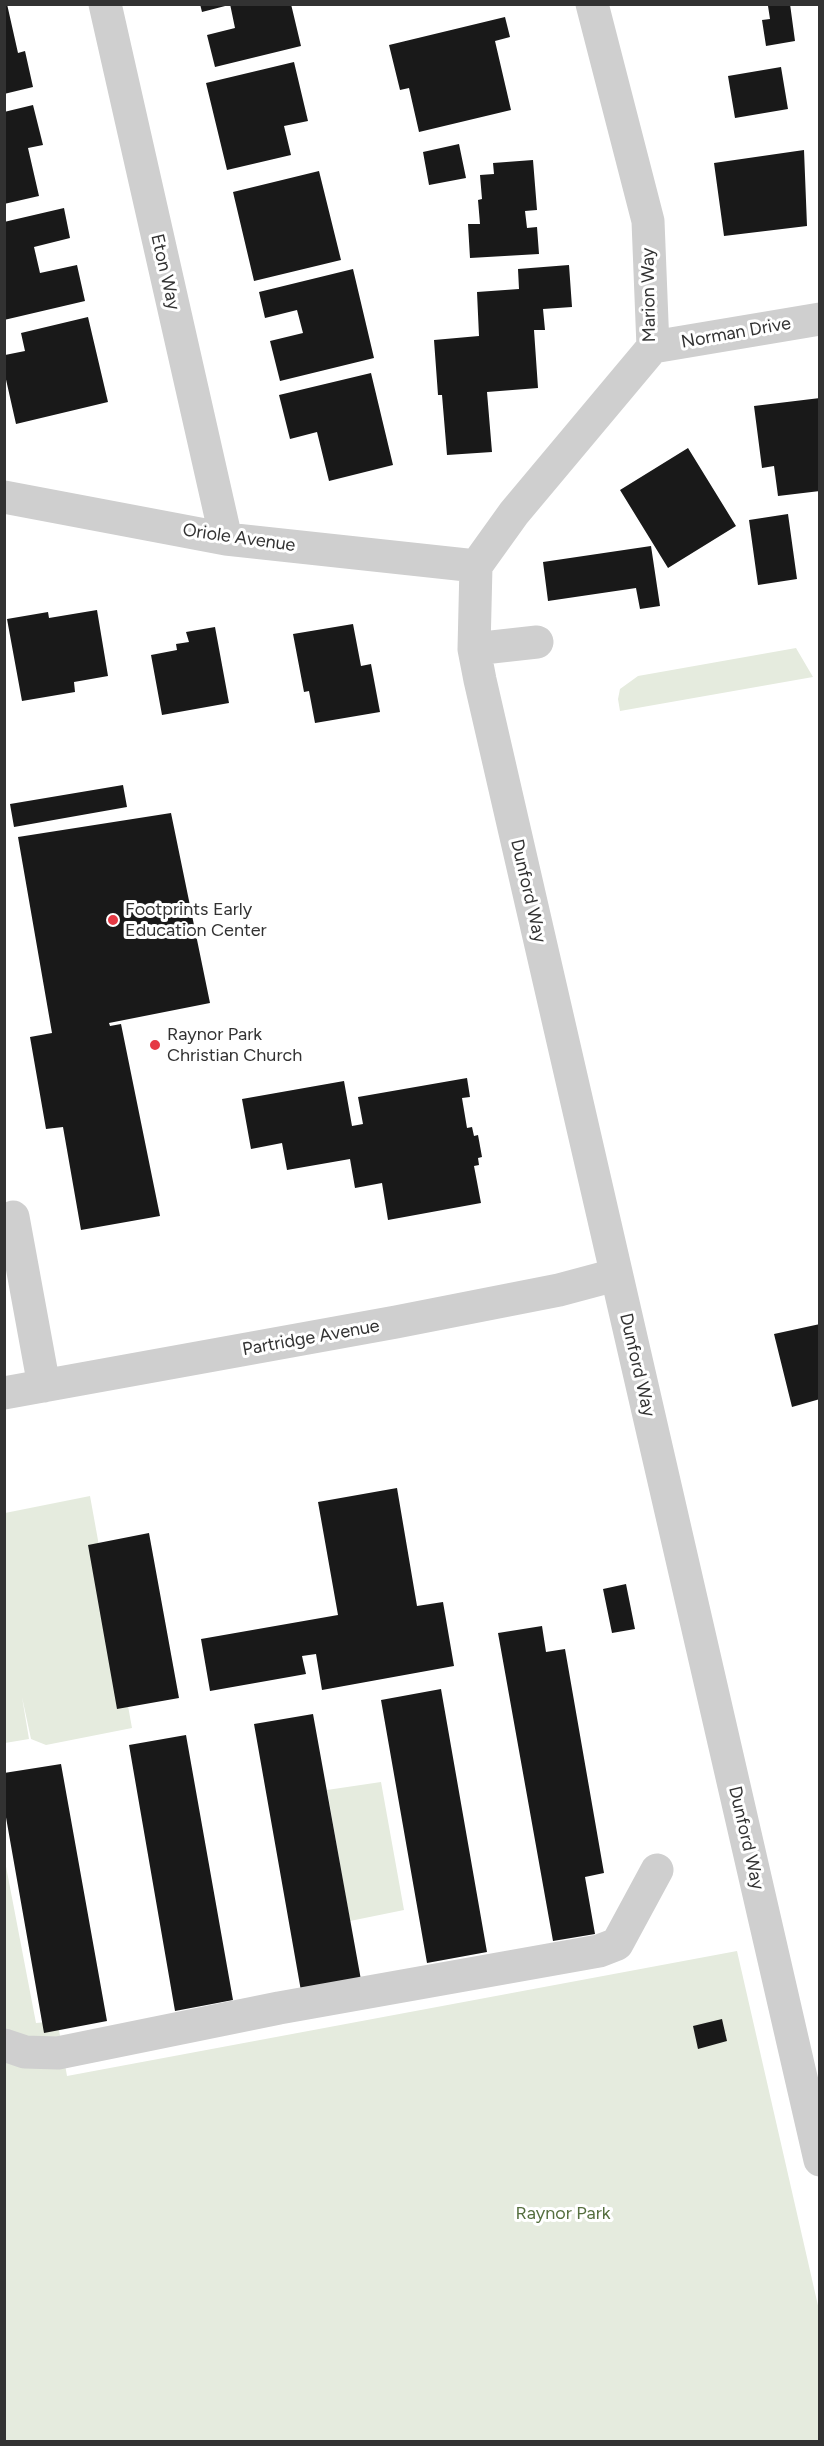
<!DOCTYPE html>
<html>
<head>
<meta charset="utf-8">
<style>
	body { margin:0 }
	#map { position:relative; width:824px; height:2446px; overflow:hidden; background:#fff; font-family:Figtree,sans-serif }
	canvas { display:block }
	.frame { position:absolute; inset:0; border:6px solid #323232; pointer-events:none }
</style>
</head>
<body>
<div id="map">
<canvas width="824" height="2446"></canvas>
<div class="frame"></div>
</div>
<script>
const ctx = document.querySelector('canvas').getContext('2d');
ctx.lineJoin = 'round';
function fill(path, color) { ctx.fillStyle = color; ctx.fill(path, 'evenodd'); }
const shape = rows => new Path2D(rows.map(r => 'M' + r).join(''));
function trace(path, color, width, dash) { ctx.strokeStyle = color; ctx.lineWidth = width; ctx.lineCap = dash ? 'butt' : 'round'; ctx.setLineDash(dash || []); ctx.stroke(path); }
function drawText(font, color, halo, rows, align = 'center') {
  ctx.font = font + ' Figtree,sans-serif'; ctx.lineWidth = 6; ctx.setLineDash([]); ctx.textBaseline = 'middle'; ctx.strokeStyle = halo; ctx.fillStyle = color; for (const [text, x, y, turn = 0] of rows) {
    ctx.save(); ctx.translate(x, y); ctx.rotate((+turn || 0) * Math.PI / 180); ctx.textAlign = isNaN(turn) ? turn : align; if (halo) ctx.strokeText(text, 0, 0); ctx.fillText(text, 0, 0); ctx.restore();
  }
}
fill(shape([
	[796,648,813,677,620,711,618,699,620,689,638,676],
	[90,1496,132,1728,46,1745,31,1739,22,1697,29,1739,5,1743,5,1513],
	[381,1782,404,1910,350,1921,327,1790],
	[4,1856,36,2023,47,2022,59,2030,67,2076,737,1951,819,2310,819,2441,5,2441]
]), '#e5ebde');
fill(shape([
	[4,4,7,4,18,53,25,51,33,87,4,94],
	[200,4,228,4,229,5,202,12],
	[230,4,291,4,301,46,215,67,207,35,235,28],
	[790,4,795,41,766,46,762,20,770,19,768,6],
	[505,17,510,37,495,41,511,110,419,132,409,88,400,90,389,45],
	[294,62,308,121,284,126,291,155,227,170,206,83],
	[781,67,788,109,735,118,728,76],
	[33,105,43,145,28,148,39,196,4,204,4,112],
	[459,144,466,178,429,185,423,152],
	[804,150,807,226,724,236,714,163],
	[533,160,537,210,525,211,527,228,537,227,539,254,470,258,468,224,480,224,478,200,482,199,480,175,494,174,493,163],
	[319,171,341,260,254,281,233,192],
	[64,208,70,238,34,247,40,273,77,265,85,301,4,320,4,222],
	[569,265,572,307,543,309,545,330,534,330,538,388,487,392,492,452,447,455,442,395,438,395,434,340,479,336,477,292,519,289,518,269],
	[353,269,374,358,280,381,270,341,303,333,297,310,265,318,259,292],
	[88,317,108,402,16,424,5,375,5,355,25,351,21,333],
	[371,373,393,465,329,481,317,432,290,439,279,395],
	[820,398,820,491,778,496,774,466,762,468,754,406],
	[688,448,736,526,668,568,620,490],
	[788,514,797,579,758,585,749,520],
	[651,546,660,606,640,609,636,588,548,601,543,562],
	[97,610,108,676,74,682,75,692,22,701,7,619,48,612,49,618],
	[353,624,361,666,371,664,380,712,315,723,309,691,304,692,293,634],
	[215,627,229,703,162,715,151,655,177,650,176,644,189,642,186,632],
	[123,785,127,807,14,827,10,804],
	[171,813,210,1003,109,1023,110,1026,121,1024,160,1216,81,1230,63,1127,46,1129,30,1037,52,1033,18,837],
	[467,1078,470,1097,462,1098,467,1128,472,1127,474,1136,478,1135,482,1157,478,1158,479,1165,474,1166,481,1203,388,1220,382,1183,355,1188,350,1159,287,1170,282,1143,251,1149,242,1099,344,1081,352,1126,363,1124,358,1097],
	[820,1324,820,1399,792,1407,774,1334],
	[397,1488,417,1606,443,1602,454,1666,322,1690,316,1654,302,1656,306,1674,210,1691,201,1639,338,1615,318,1502],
	[149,1533,179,1698,117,1709,88,1545],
	[626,1584,635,1629,612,1633,603,1589],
	[542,1626,546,1652,565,1649,604,1873,585,1877,595,1934,553,1941,498,1633],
	[441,1689,487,1952,427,1963,381,1700],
	[313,1714,361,1980,301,1991,254,1724],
	[186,1735,233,2000,175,2011,129,1745],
	[61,1764,107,2021,44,2033,4,1806,4,1773],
	[722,2019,727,2041,698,2049,693,2026]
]), '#191919');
trace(shape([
	[105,4,226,539],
	[653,347,820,319],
	[4,497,226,539,476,566],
	[476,566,474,649,480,680,820,2160],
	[476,566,514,513,653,347,648,221,592,4],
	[474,649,537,642],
	[13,1217,44,1386],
	[4,1393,396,1322,559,1290,615,1275],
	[4,2045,25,2052,58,2053,279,2008,599,1951,617,1944,657,1870]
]), '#cfcfcf', 33);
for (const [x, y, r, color] of [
	[113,920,6,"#e53944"],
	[155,1045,6,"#e53944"]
]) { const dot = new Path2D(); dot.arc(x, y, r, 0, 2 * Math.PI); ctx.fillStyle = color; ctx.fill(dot); trace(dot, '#fff', 2); }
drawText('18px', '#323232', '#fff', [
	["Eton Way",165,272,77],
	["Marion Way",649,295,-91],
	["Norman Drive",736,333,-10],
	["Oriole Avenue",239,538,8],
	["Dunford Way",528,891,77],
	["Partridge Avenue",311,1338,-10],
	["Dunford Way",637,1365,77],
	["Dunford Way",746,1838,77]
]);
drawText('18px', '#323232', '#fff', [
	["Footprints Early",125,910],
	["Education Center",125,931],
	["Raynor Park",167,1035],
	["Christian Church",167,1056]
], 'left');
drawText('18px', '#556f3f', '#fff', [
	["Raynor Park",563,2214]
]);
</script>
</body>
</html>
